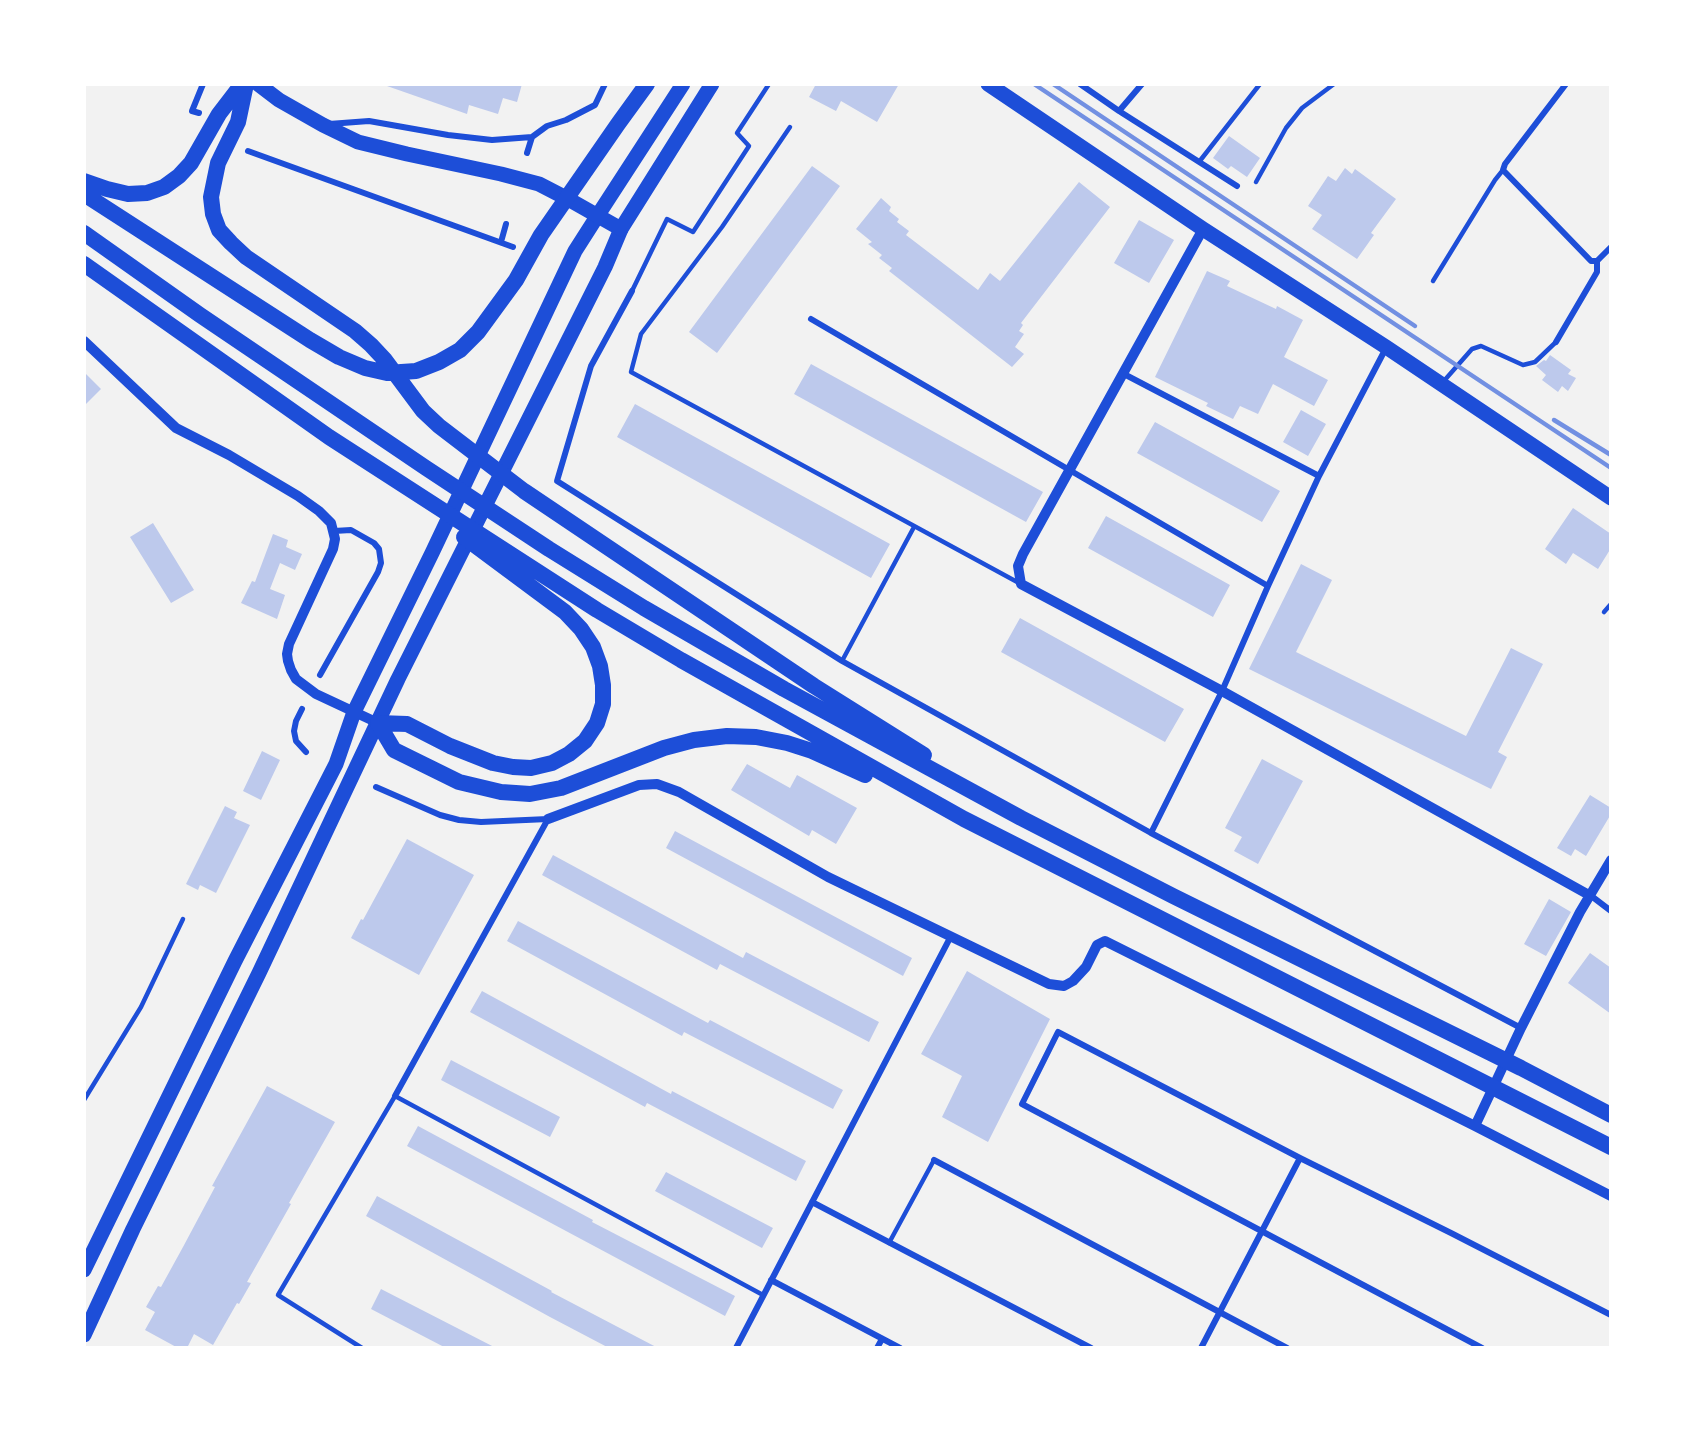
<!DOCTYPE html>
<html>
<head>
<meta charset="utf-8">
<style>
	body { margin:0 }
	#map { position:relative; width:1695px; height:1432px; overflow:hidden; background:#f2f2f2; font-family:Commissioner,sans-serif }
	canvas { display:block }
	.frame { position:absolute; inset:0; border:86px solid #fff; pointer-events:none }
</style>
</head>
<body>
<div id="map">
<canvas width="1695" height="1432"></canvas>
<div class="frame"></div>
</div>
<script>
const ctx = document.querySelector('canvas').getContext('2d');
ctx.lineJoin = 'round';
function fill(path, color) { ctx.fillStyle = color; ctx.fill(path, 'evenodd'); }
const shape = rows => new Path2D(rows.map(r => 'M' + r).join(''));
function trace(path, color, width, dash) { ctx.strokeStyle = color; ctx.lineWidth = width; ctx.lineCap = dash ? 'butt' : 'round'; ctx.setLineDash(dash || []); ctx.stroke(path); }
fill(shape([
	[388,84,522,84,517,102,503,98,498,114,469,105,467,114,387,86],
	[816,84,899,84,877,122,841,101,836,111,809,97],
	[1229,136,1260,158,1247,177,1231,166,1228,169,1213,158],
	[812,166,840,186,717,353,689,332],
	[1345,168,1352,174,1355,169,1396,199,1371,233,1374,235,1357,259,1312,229,1322,215,1308,206,1328,176,1336,181],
	[1079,182,1110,207,1021,323,1023,325,1019,331,1024,334,1015,347,1024,354,1012,367,889,271,892,268,879,258,882,255,868,244,872,242,856,229,881,198,891,207,889,211,899,219,897,222,909,231,906,235,978,290,990,273,1000,281],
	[1139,220,1174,240,1149,283,1114,263],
	[1207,271,1230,281,1227,286,1276,309,1277,306,1303,320,1284,357,1328,380,1314,406,1273,384,1258,414,1240,406,1233,419,1206,406,1208,403,1155,377],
	[1550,355,1571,370,1568,374,1576,378,1568,391,1562,386,1558,392,1542,380,1546,375,1536,366,1544,360,1546,361],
	[811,364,1043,492,1026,522,794,394],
	[84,372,101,389,84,406],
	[635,404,890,544,871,578,617,437],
	[1301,410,1326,424,1308,456,1283,442],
	[1155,422,1280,491,1262,522,1137,453],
	[1573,508,1611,534,1611,548,1598,569,1573,553,1566,564,1545,549],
	[1106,516,1230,585,1213,617,1088,548],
	[153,523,194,590,171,603,130,537],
	[273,534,288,540,286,547,302,554,295,570,280,563,270,589,285,595,277,619,241,603,252,581,255,582],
	[1301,564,1332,580,1296,652,1466,736,1511,648,1543,664,1498,752,1507,757,1491,789,1249,669],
	[1020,618,1184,709,1165,742,1001,652],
	[262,751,280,760,261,800,243,791],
	[1262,759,1303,781,1258,864,1234,851,1242,837,1225,828],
	[747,764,790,788,797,775,857,808,836,844,812,830,809,836,731,790],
	[1590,795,1611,808,1611,814,1586,856,1575,849,1571,856,1557,848],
	[225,806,237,812,234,818,250,825,216,893,200,885,198,890,186,884],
	[675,831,912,958,903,976,666,848],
	[407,839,474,875,419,975,351,938,361,919,363,920],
	[553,855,743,958,746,952,879,1022,869,1042,720,964,717,970,542,875],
	[1549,899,1571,912,1546,956,1524,944],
	[518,921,708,1023,710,1020,843,1090,833,1109,684,1032,682,1036,507,941],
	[1590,953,1611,968,1611,1014,1568,983],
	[967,971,1050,1019,988,1142,942,1117,962,1076,921,1054],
	[482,991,671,1094,672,1091,806,1161,796,1181,647,1103,645,1107,470,1012],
	[451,1060,560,1117,550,1137,441,1080],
	[267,1086,335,1122,289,1203,291,1204,247,1282,251,1283,239,1304,237,1303,213,1345,194,1334,187,1348,178,1348,145,1330,155,1312,146,1307,158,1286,161,1287,183,1247,215,1187,212,1186],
	[418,1126,593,1220,592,1222,735,1296,725,1316,407,1146],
	[666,1172,773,1228,762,1248,655,1191],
	[377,1196,552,1291,551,1292,658,1348,609,1348,550,1317,366,1216],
	[381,1289,496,1348,446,1348,371,1309]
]), '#bdc9ec');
trace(shape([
	[790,127,722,227,641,334,631,372,1019,583],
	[1199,162,1260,84],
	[1256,182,1286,128,1302,108,1334,84],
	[1433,281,1495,180,1503,170],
	[632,291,667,219,693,232,749,146,737,133,769,84],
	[1443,382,1472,349,1481,346,1523,365,1535,362,1556,342],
	[1604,612,1611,604],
	[842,661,914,527],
	[84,1100,141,1007,183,919],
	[889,1243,934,1160],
	[362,1348,278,1295,395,1096,763,1295]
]), '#1d4ed8', 4.5);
trace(shape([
	[1080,84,1119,111,1237,186],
	[1566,84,1505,164,1503,170,1591,261,1597,261],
	[1119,111,1142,84],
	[199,113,192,111,203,84],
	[329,124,369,121,448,135,492,140,532,137,547,126,566,120,595,105,605,84],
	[248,151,513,247],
	[527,153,532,137],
	[501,242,506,224],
	[632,291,591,366,557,481,842,661,1151,833,1521,1028],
	[811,319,1268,586],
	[1556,342,1597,272,1597,261,1611,247],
	[1122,373,1319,476],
	[320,675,378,572,381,563,379,549,374,543,351,530,334,531],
	[302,709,296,721,294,731,296,741,306,752],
	[376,787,440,815,459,820,481,822,548,819],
	[1151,833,1222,691,1268,586,1319,476,1386,348],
	[1590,895,1611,911],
	[395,1096,548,819],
	[934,1160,1287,1348],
	[812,1202,1091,1348],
	[771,1280,900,1348],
	[736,1348,951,936],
	[877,1348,882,1339],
	[1201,1348,1300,1158],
	[1482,1348,1022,1104,1058,1032,1300,1158,1451,1233,1611,1315]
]), '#1d4ed8', 6);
trace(shape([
	[1203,229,1023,554,1018,566,1021,584,1222,691,1589,895],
	[84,341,176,428,229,455,298,496,319,511,331,523,335,539,333,549,289,644,287,654,288,661,291,670,296,679,316,694,378,723],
	[548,819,639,785,657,784,679,792,828,877,1049,984,1064,986,1073,981,1086,967,1097,945,1105,941,1475,1126,1611,1196],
	[1475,1126,1521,1028,1580,912,1611,860]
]), '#1d4ed8', 10);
trace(shape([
	[84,1270,235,961,336,764,354,712,432,553,575,251,598,215],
	[84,1335,133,1229,259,973,398,679,605,267,621,229]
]), '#1d4ed8', 15);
trace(shape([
	[258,84,279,100,323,125,358,142,407,154,501,174,539,184,568,199,621,229,712,84],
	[988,84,1203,229,1386,347,1611,498],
	[598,215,683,84]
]), '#1d4ed8', 15);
trace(shape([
	[246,84,238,122,218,163,211,197,213,214,219,230,231,243,246,257,355,331,371,345,385,360,423,411,439,426,524,491,814,686,924,755],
	[84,181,107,189,128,194,147,193,164,187,179,176,191,163,219,114,242,84],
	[84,194,310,340,339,357,365,368,387,373,416,371,439,362,460,350,478,332,516,280,541,235,618,124,647,84],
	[84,233,200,315,426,468,549,549,644,608,784,689,1021,818,1173,896,1521,1068,1611,1115],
	[84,264,329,437,597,610,681,660,964,819,1611,1147],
	[378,723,407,724,450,746,493,763,513,767,531,768,552,763,569,754,585,741,597,723,603,704,603,685,600,666,593,647,581,629,565,612,464,537],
	[378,723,394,750,459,782,501,792,530,794,561,788,664,748,694,740,727,736,756,737,787,743,812,751,865,775]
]), '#1d4ed8', 16);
trace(shape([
	[1034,84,1611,468],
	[1053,84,1415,326],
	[1554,420,1611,455]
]), '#7290e2', 4.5);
</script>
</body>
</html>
